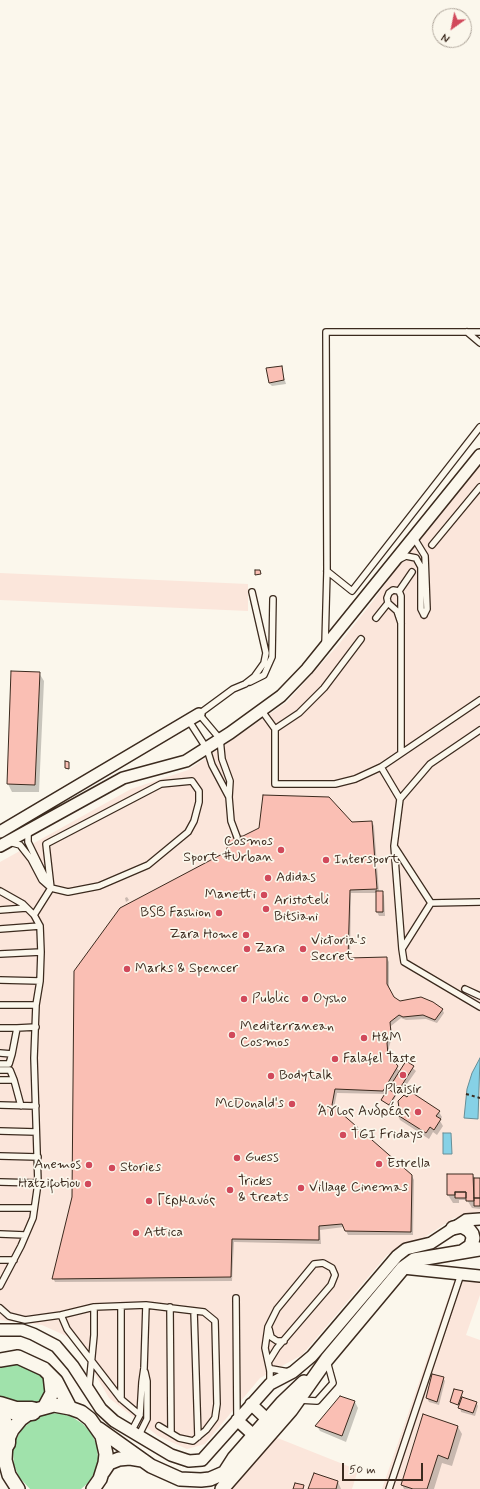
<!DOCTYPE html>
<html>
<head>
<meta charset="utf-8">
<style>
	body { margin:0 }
	#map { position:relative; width:480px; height:1489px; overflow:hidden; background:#fbf7ec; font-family:Mynerve,sans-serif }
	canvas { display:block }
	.north { position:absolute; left:432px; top:8px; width:40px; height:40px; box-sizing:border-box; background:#fbf7ec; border:1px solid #aea59a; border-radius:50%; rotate:213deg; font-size:11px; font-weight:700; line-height:16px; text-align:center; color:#3b2a1e }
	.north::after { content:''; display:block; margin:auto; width:14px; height:18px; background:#d1495b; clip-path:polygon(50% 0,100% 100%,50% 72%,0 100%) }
	.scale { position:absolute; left:342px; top:1463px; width:81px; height:18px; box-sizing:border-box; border:2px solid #3b2a1e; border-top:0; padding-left:5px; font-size:12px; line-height:14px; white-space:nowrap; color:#3b2a1e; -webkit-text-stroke:3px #fbf7ec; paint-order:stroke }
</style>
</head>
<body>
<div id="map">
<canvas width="480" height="1489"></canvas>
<div class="north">N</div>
<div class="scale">50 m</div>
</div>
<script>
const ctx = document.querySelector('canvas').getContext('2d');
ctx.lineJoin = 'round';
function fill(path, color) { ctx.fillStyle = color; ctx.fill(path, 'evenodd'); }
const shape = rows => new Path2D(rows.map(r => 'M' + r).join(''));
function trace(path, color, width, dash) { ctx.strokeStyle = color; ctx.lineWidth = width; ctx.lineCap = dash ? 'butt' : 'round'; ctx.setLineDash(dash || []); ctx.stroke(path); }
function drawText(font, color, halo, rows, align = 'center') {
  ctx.font = font + ' Mynerve,sans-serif'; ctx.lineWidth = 3.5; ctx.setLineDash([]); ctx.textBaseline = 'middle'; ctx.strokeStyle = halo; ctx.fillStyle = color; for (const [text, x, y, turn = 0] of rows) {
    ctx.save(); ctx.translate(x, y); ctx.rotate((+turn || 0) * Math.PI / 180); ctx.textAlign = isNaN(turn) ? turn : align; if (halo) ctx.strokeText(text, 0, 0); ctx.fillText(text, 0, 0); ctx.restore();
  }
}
fill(shape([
	[480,451,480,1213,454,1218,425,1237,407,1243,387,1255,302,1355,260,1378,205,1444,187,1449,158,1436,109,1398,75,1340,42,1325,0,1320,0,862,131,789,188,770,287,702,339,644,373,601],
	[0,573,248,584,248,611,0,600],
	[455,1278,480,1281,480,1295,466,1335,480,1340,480,1489,382,1489],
	[275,1437,358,1470,352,1489,231,1489]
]), '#fbe6db');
fill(shape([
	[17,1362,30,1365,46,1379,48,1386,42,1401,33,1405,0,1400,0,1367],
	[59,1413,72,1417,83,1424,92,1434,97,1446,98,1459,95,1472,88,1483,81,1489,30,1489,19,1477,14,1465,13,1452,16,1439,23,1428,34,1419,46,1414]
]), '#a0e2ab');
const water = shape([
	[480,1058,478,1119,464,1118,467,1089,472,1073,480,1058],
	[443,1133,451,1133,452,1154,443,1154,443,1133]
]);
fill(water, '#86d1e6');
trace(water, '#688e96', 1);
fill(shape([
	[281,367,286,384,272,386,269,383],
	[39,673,44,681,39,792,12,792,8,784],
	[372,822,374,826,379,892,382,892,384,896,385,916,379,916,377,912,377,893,351,893,350,959,387,958,389,962,389,989,393,997,400,1002,442,1009,444,1013,437,1023,426,1019,406,1020,401,1018,391,1026,392,1037,389,1047,389,1058,400,1072,406,1062,416,1071,402,1091,395,1087,392,1082,388,1090,396,1096,390,1106,383,1101,386,1094,337,1093,334,1108,412,1176,414,1180,413,1235,348,1235,344,1227,320,1230,321,1244,234,1242,232,1281,55,1282,53,1278,352,823],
	[127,897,129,900,126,902,125,898],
	[401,1098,439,1112,442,1117,440,1121,443,1126,437,1135,433,1132,429,1139,400,1120,397,1114,400,1108,398,1105],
	[448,1175,473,1175,475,1179,480,1179,480,1209,472,1208,467,1200,459,1200,459,1203,453,1203,448,1195],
	[433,1375,443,1378,445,1381,439,1405,429,1402,427,1398],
	[462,1392,462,1398,476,1403,478,1406,475,1416,461,1412,460,1406,451,1402],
	[340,1397,355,1402,358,1408,346,1442,320,1431,317,1426],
	[458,1427,462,1434,452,1466,442,1463,434,1489,404,1489,402,1485],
	[338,1482,341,1489,309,1489]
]), '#0003');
const building = shape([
	[282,366,284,380,269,383,266,368,282,366],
	[255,570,260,570,261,574,255,575,255,570],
	[11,671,40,672,35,785,7,784,11,671],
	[65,761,69,762,69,769,65,768,65,761],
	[263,795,329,797,352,822,372,821,377,889,350,890,348,958,387,957,387,984,394,997,400,1001,421,997,433,1002,443,1009,435,1020,423,1015,403,1017,399,1015,390,1022,391,1033,387,1043,388,1055,398,1066,383,1091,335,1089,332,1105,412,1175,411,1232,345,1231,342,1224,319,1226,319,1240,232,1239,231,1277,52,1279,72,1197,74,971,120,908,226,852,230,837,243,836,259,828,263,795],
	[376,891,383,891,383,912,376,912,376,891],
	[406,1061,414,1066,400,1088,392,1083,406,1061],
	[388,1089,396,1094,389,1105,381,1100,388,1089],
	[411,1092,440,1111,436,1116,441,1119,434,1130,430,1127,426,1133,396,1114,399,1108,398,1101,404,1095,407,1097,411,1092],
	[447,1174,473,1174,474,1201,466,1201,466,1192,455,1192,455,1195,447,1195,447,1174],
	[474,1178,480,1178,480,1198,474,1198,474,1178],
	[455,1192,466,1192,466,1198,455,1198,455,1192],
	[474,1198,480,1198,480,1206,474,1206,474,1198],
	[432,1374,444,1377,437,1402,426,1398,432,1374],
	[454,1389,463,1391,458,1405,450,1402,454,1389],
	[340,1396,355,1401,342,1436,315,1426,340,1396],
	[462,1397,477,1402,473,1413,458,1408,462,1397],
	[423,1414,458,1426,448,1459,438,1455,427,1489,413,1489,401,1485,423,1414],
	[314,1473,338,1481,336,1489,308,1489,314,1473],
	[295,1483,304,1485,303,1489,293,1489,295,1483]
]);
fill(building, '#fabfb4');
trace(building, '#3b2a1e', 1);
const service = shape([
	[467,332,480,343],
	[414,538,425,556,427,609,424,615],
	[432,545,480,487],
	[400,559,406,556,416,558,421,567,421,609,424,615],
	[327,571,352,591,480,427],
	[399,591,412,572],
	[376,618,388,603],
	[325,644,327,571,326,332,480,332],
	[250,682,264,675,272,657,273,599],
	[262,711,275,729,299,713,324,688,361,639],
	[189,721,207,749,212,765,229,797,230,781,222,759,220,739,199,714,233,689,245,684,254,677,264,663,266,653,252,592],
	[275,729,275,784,335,784,355,779,381,767,480,700],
	[401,753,401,596,399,591,393,590,389,593,387,598,388,603,397,611,401,623],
	[381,767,400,799],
	[229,797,231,821,237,837],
	[28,831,28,842,48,883],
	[9,842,20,845,31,859,42,880,51,888,68,892,99,886,148,865,188,832,194,821,199,802,199,791,192,781,161,784,46,844,51,888,34,915],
	[394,846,402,949],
	[0,891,23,904,34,915,40,926,41,952,40,981,36,1005,34,1058,38,1183,33,1218,21,1246,0,1286],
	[431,903,394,846,400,799,430,764,480,730],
	[431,903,402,949,404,962,480,1007],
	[431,903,480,902],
	[0,910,26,908],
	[0,929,40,926],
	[0,954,41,952],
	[0,980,40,981],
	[465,989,480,996],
	[0,1005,36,1005],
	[0,1028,17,1028,12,1054],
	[17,1028,36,1027],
	[0,1053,12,1054,9,1064,0,1064],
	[0,1070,10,1070,14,1080,0,1080],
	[14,1080,21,1106],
	[0,1105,36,1106],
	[0,1131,36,1132],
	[0,1156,38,1157],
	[0,1182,38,1183],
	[0,1208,34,1208],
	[0,1234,25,1235],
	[0,1260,14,1260],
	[236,1298,237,1420],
	[170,1307,171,1433],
	[0,1308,9,1316,25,1320,61,1315],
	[194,1311,198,1437],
	[269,1329,271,1337,277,1341,284,1341],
	[269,1361,277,1348,331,1285,335,1275,332,1268,323,1263,314,1264,277,1309,268,1327,265,1348,270,1371,270,1384],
	[270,1371,272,1369,289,1372],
	[89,1387,94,1335,94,1307],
	[121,1399,121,1306],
	[299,1400,317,1401,333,1383,327,1361],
	[140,1415,121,1399,67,1329,61,1315,94,1307,146,1305,204,1312,215,1321,217,1404,215,1418,206,1430,193,1441,179,1438,159,1426],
	[131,1432,140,1415,142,1382,144,1368,146,1305],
	[138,1437,147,1419,147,1381,145,1372],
	[389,1489,461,1274]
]);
const minor = shape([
	[0,832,199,714],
	[0,846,123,778,186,761,230,733,281,696,307,669,480,455],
	[403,1268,480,1276],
	[0,1330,22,1330,33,1334,56,1346,73,1366,101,1409,114,1421,171,1455,189,1461,202,1460,270,1384,293,1372,312,1356,397,1256,406,1249,431,1243,466,1220,480,1219],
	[251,1404,274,1426],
	[237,1420,260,1441]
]);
const tertiary = shape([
	[453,1228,462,1226,469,1230,472,1234,473,1238,471,1246,462,1252],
	[0,1360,18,1357,44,1369,56,1381,70,1408],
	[45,1406,52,1393,50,1375],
	[99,1429,151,1466,180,1479,201,1480,210,1479,240,1466],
	[103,1472,109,1463,119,1459,130,1458,142,1460],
	[225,1472,234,1458,282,1403,304,1382],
	[18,1489,9,1475,5,1460,6,1443,12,1430,21,1419,32,1411,54,1405,70,1408,81,1412,90,1419,102,1436,106,1454,105,1463,100,1479,93,1489],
	[222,1489,291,1410,327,1359,403,1268,414,1260,480,1249]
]);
const trunk = shape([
	[0,1406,16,1411,32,1411],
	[0,1418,6,1429,6,1443]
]);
trace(service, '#3b2a1e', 8);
trace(minor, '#3b2a1e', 14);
trace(tertiary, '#3b2a1e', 16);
trace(trunk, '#3b2a1e', 21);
trace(shape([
	[466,1094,480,1098]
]), '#3b2a1e', 2, [3, 3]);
trace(service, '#fbf7ec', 5.5);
trace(minor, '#fbf7ec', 11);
trace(tertiary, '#fbf7ec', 13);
trace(trunk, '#fbf7ec', 18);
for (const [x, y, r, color] of [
	[281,850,4,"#d1495b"],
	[326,860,4,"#d1495b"],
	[268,878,4,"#d1495b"],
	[264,895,4,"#d1495b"],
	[266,909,4,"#d1495b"],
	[219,913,4,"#d1495b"],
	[246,935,4,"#d1495b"],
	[247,949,4,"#d1495b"],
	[303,949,4,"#d1495b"],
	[127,969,4,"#d1495b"],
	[244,999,4,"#d1495b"],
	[305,999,4,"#d1495b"],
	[232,1035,4,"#d1495b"],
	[364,1038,4,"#d1495b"],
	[335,1059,4,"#d1495b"],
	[403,1075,4,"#d1495b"],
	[271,1076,4,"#d1495b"],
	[292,1104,4,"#d1495b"],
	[418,1112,4,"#d1495b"],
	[343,1135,4,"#d1495b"],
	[237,1158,4,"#d1495b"],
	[379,1164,4,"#d1495b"],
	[89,1165,4,"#d1495b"],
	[112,1168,4,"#d1495b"],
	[88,1184,4,"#d1495b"],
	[301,1188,4,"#d1495b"],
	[230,1190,4,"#d1495b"],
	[149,1201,4,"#d1495b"],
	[136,1233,4,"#d1495b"]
]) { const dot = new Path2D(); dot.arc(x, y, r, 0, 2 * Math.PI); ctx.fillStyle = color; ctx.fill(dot); trace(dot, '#fbf7ec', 1.5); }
drawText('14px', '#3b2a1e', '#fbf7ec', [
	["Cosmos",273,842,"right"],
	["Sport #Urban",273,858,"right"],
	["Intersport",334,860],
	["Adidas",276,878],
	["Manetti",256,895,"right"],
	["Aristoteli",274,901],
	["Bitsiani",274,917],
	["BSB Fashion",211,913,"right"],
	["Zara Home",238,935,"right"],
	["Victoria's",311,941],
	["Secret",311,957],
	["Zara",255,949],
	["Marks & Spencer",135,969],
	["Public",252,999],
	["Oysho",313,999],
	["Mediterranean",240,1027],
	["Cosmos",240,1043],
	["H&M",372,1038],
	["Falafel Taste",343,1059],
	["Bodytalk",279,1076],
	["Plaisir",403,1090,"center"],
	["McDonald's",284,1104,"right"],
	["Άγιος Ανδρέας",410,1112,"right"],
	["TGI Fridays",351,1135],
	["Guess",245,1158],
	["Estrella",387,1164],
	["Anemos",81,1165,"right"],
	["Stories",120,1168],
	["Tricks",238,1182],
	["& treats",238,1198],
	["Hatzifotiou",80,1184,"right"],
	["Village Cinemas",309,1188],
	["Γερμανός",157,1201],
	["Attica",144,1233]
], 'left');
</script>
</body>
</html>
